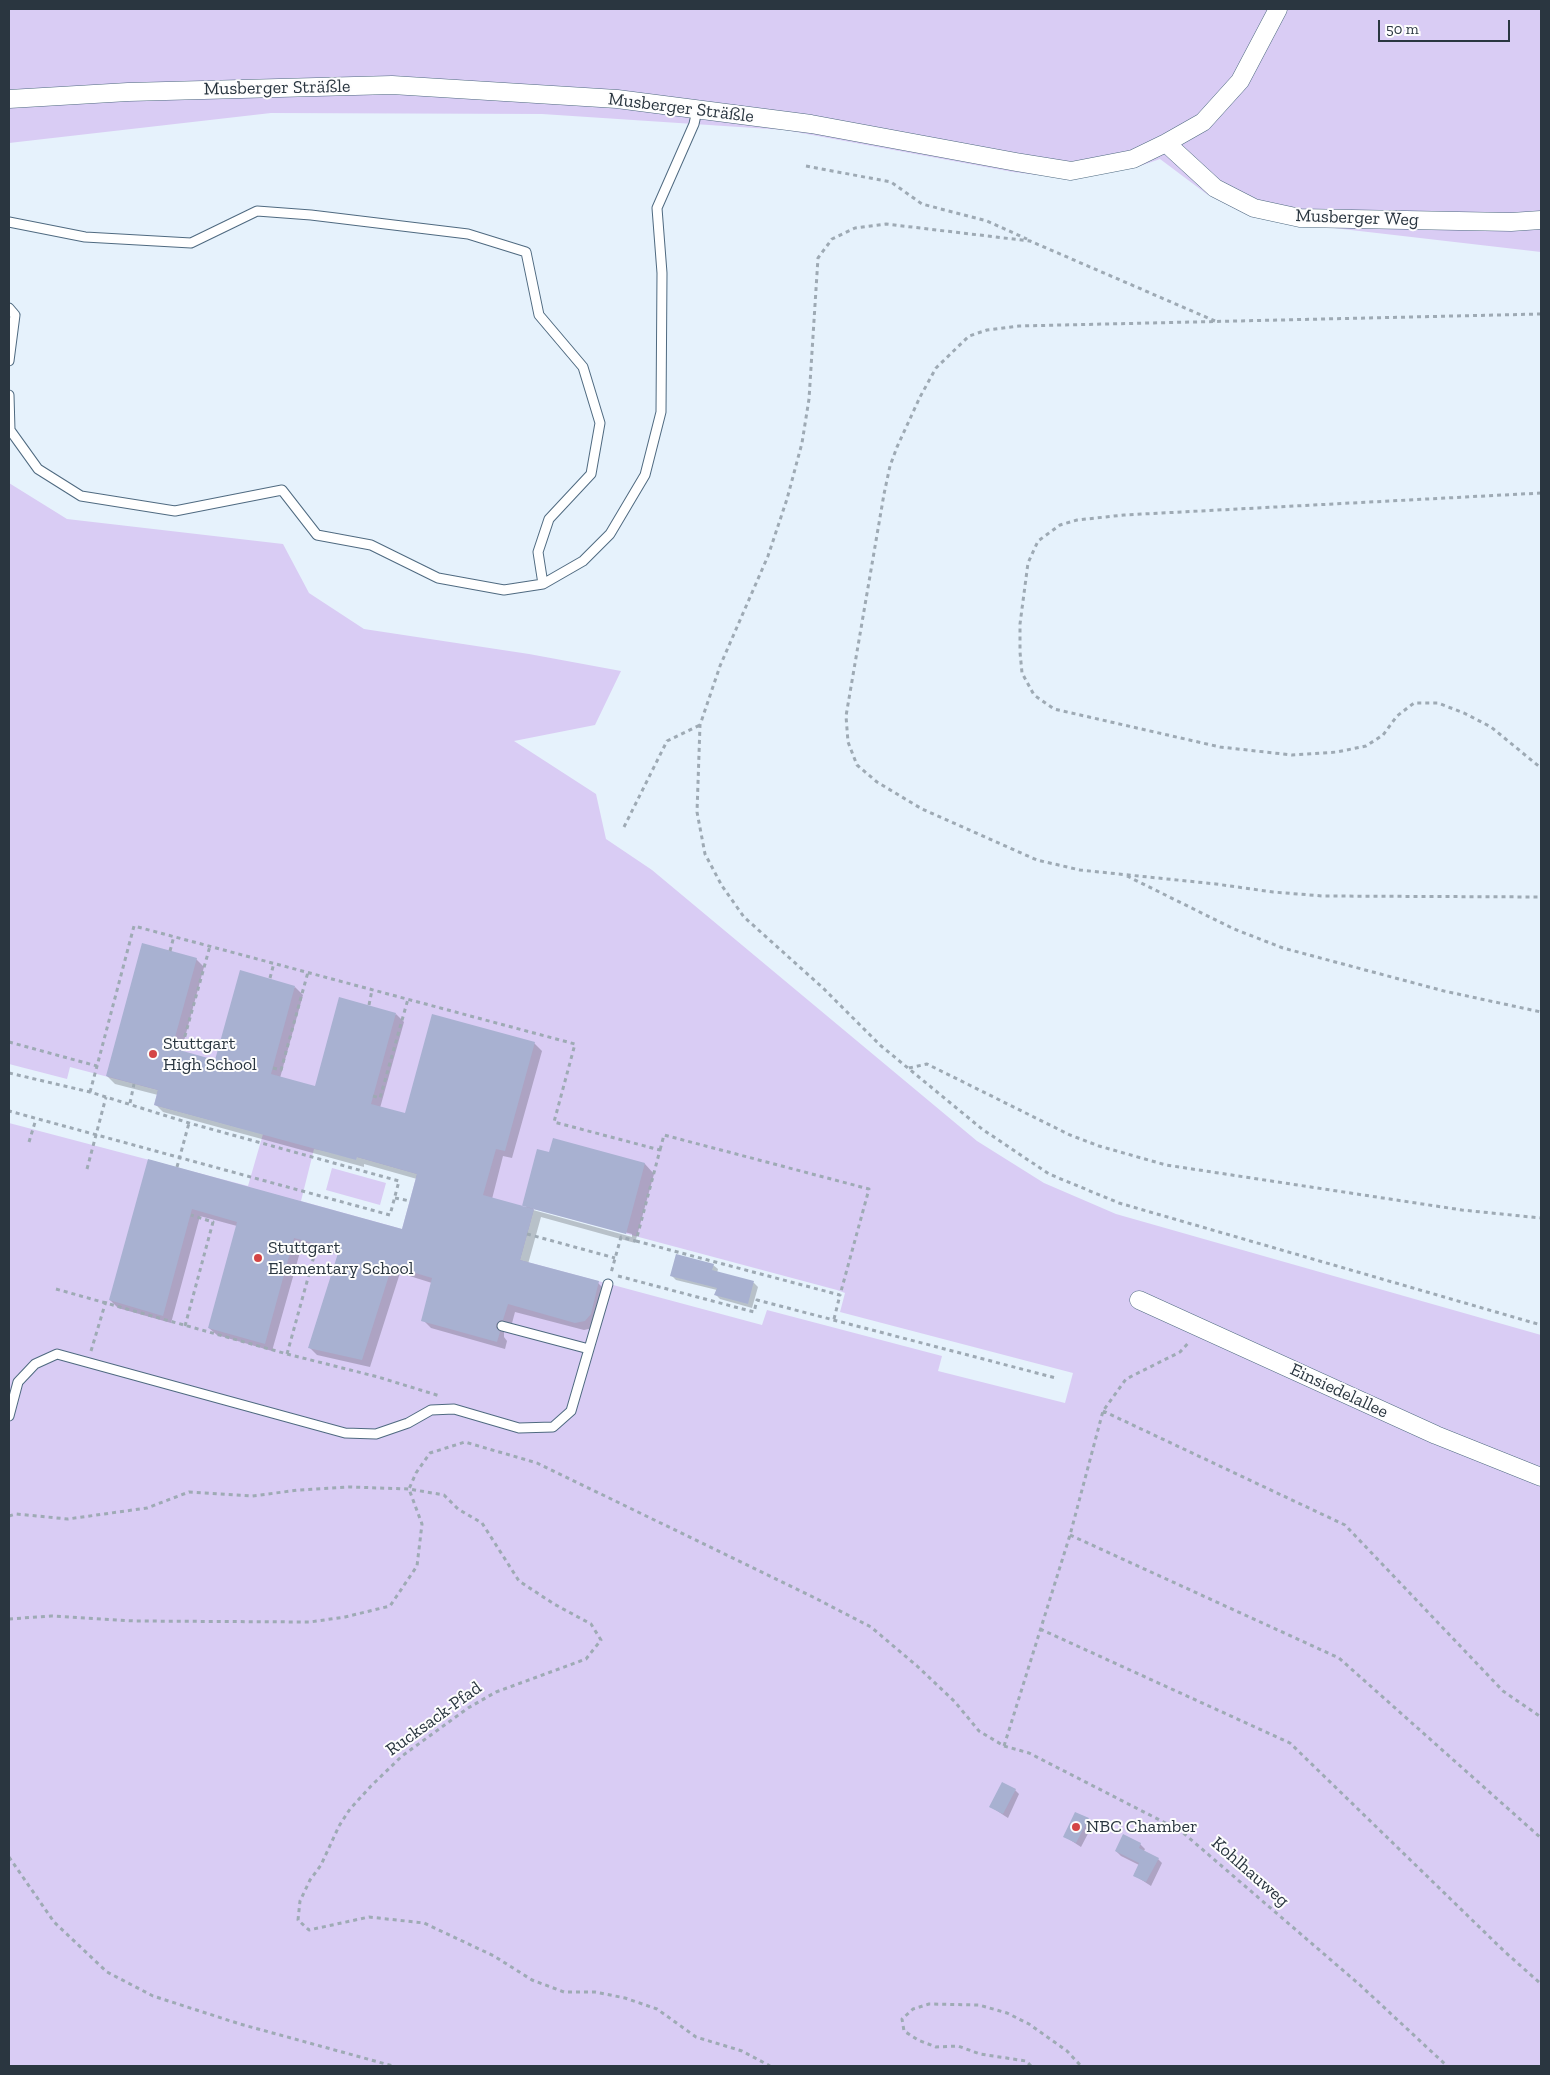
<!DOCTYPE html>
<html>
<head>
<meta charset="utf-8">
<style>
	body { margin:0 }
	#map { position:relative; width:1550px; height:2075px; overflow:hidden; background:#e6f2fc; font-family:"Zilla Slab",serif }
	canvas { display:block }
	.frame { position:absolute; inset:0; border:10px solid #2a3640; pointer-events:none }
	.scale { position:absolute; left:1378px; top:20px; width:132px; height:22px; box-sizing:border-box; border:2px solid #2a3640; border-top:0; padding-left:6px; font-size:15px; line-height:18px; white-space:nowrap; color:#2a3640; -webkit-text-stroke:4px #fdfdfd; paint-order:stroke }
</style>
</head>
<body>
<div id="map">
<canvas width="1550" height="2075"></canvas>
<div class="frame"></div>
<div class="scale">50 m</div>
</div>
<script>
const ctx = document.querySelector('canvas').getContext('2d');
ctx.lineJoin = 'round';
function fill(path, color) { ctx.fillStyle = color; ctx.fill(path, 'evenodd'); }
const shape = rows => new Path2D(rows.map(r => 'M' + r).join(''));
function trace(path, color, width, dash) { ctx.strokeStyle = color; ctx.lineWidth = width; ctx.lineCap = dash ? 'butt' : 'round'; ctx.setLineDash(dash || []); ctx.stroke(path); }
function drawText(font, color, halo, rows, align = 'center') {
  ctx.font = font + ' "Zilla Slab",serif'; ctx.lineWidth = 4; ctx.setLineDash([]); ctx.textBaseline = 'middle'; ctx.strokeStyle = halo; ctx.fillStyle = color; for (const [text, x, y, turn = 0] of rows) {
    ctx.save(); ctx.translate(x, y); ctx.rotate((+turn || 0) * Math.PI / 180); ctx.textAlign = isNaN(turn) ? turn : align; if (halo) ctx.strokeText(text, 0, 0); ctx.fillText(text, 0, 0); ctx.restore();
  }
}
fill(shape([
	[9,9,1541,9,1541,252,1299,224,1251,217,1208,195,1160,159,1134,168,1071,179,1013,172,785,130,542,114,271,113,9,143],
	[9,483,67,519,283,544,309,593,364,629,529,654,621,671,595,725,514,741,596,794,606,839,652,870,977,1141,1044,1183,1116,1214,1541,1335,1541,2066,9,2066,9,1123,248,1186,263,1134,154,1105,158,1090,70,1067,67,1079,9,1064],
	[314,1149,357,1157,417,1174,402,1229,301,1201],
	[534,1209,837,1290,845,1293,840,1312,1073,1373,1065,1403,938,1371,942,1356,767,1310,762,1325,520,1260],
	[332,1168,386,1183,380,1205,326,1190]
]), '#d9ccf4');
fill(shape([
	[196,959,204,967,181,1052,216,1061,295,987,303,995,280,1078,316,1088,396,1014,404,1022,380,1108,405,1115,534,1043,542,1051,512,1158,503,1156,492,1199,526,1208,550,1154,554,1140,645,1164,654,1174,635,1243,541,1217,528,1264,598,1283,606,1291,593,1328,584,1330,515,1312,511,1327,504,1332,504,1337,507,1341,505,1349,431,1328,423,1320,432,1283,400,1273,370,1367,317,1355,309,1347,339,1255,302,1245,272,1351,217,1335,209,1328,237,1226,200,1216,171,1323,118,1308,110,1300,149,1160,403,1230,417,1179,364,1164,364,1167,163,1112,155,1104,158,1095,115,1084,107,1076],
	[533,1207,632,1234,632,1237,533,1210],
	[713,1265,718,1269,717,1273,754,1283,758,1287,752,1308,720,1299,716,1295,717,1290,676,1280,671,1275],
	[1015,1790,1019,1794,1008,1818,991,1807],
	[1088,1819,1093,1824,1081,1847,1064,1836],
	[1140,1844,1145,1849,1144,1851,1158,1859,1162,1863,1151,1886,1134,1875,1139,1865,1121,1856,1116,1851]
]), '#0003');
fill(shape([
	[142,943,197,958,172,1048,215,1060,240,970,295,986,271,1074,315,1086,339,997,396,1013,371,1104,405,1113,432,1014,535,1042,505,1151,496,1149,483,1195,534,1209,520,1260,599,1281,591,1314,585,1321,575,1323,508,1304,503,1320,500,1320,496,1324,496,1328,500,1332,497,1342,421,1321,432,1278,392,1266,362,1360,308,1348,339,1250,294,1238,265,1344,208,1328,237,1222,192,1209,163,1316,109,1300,148,1159,402,1229,417,1174,357,1157,356,1160,154,1105,158,1090,106,1076],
	[553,1138,645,1163,626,1234,522,1206,537,1149,549,1152],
	[676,1254,714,1264,712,1270,754,1281,748,1304,714,1295,717,1288,670,1276],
	[1002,1782,1016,1789,1003,1814,989,1807],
	[1075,1812,1089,1818,1076,1843,1063,1837],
	[1123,1834,1141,1843,1139,1848,1159,1858,1146,1882,1133,1876,1139,1863,1115,1851]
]), '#a8b1d1');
const lane = shape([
	[9,222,85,237,191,243,257,211,311,215,468,234,526,252,539,315,583,367,600,423,591,474,549,519,538,552,543,584],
	[9,308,15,315,9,361],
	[9,395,10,430,38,469,81,496,175,511,282,490,317,535,371,545,438,578,504,590,543,584,583,561,610,534,645,475,661,412,662,273,657,208,694,124,697,110],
	[502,1326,589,1349,608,1284],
	[9,1416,18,1382,35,1364,57,1354,345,1433,376,1434,408,1423,431,1410,454,1409,519,1428,553,1427,571,1411,589,1349]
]);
const street = shape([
	[9,99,128,92,392,85,617,99,811,124,1016,162,1071,171,1133,159,1166,143,1203,122,1240,81,1278,9],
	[1166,143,1215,188,1254,208,1300,218,1511,222,1541,220],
	[1139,1300,1436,1435,1541,1477]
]);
trace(lane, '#4f6a80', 11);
trace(street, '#4f6a80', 19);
trace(shape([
	[806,166,891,182,922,204,987,221,1027,239],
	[1541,314,1019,326,987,330,969,336,936,368,920,397,897,447,890,466,884,494,846,716,848,742,857,765,877,782,922,809,1037,860,1080,870,1216,884,1273,892,1323,896,1541,897],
	[1215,321,1030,241,886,224,855,228,832,239,818,258,809,399,802,443,787,499,768,556,720,666,700,725,697,812,705,854,722,886,744,917,823,988,880,1045,982,1129,1049,1174,1119,1203,1541,1325],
	[1541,493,1124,515,1077,520,1060,525,1038,541,1028,563,1020,624,1020,652,1022,673,1034,695,1054,709,1220,747,1292,755,1337,752,1366,746,1383,735,1397,716,1414,703,1438,703,1464,713,1491,727,1541,768],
	[624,827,667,741,700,725],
	[1127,876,1234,929,1283,948,1444,991,1541,1012],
	[170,951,174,936],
	[270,978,274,963],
	[369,1005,372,990],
	[174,1040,183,1043,210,946],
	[9,1042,97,1066,134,926,575,1044,554,1122,660,1150,636,1241,621,1237,611,1273],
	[273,1068,281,1070,308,972],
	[909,1068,927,1064,1070,1135,1099,1146,1166,1165,1462,1210,1541,1218],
	[9,1073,90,1092,189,1123,399,1181,390,1215,9,1111],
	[90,1092,97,1066],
	[373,1096,380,1098,408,999],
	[130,1103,134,1084],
	[29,1142,36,1119],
	[177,1167,189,1123],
	[87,1169,106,1097],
	[395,1198,410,1201],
	[527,1234,615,1258],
	[636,1241,840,1295,869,1189,664,1135,660,1150],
	[618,1276,754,1312,757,1300,1056,1378],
	[56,1289,287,1354,378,1377,440,1396],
	[834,1319,840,1295],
	[185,1326,213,1222,191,1215],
	[91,1351,106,1301],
	[287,1354,316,1249,293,1242],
	[1103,1411,1345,1525,1503,1691,1541,1717],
	[9,1516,16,1514,68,1519,147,1508,189,1492,252,1496,299,1490,350,1487,409,1489,444,1495,458,1509,482,1523,519,1581,554,1604,591,1624,601,1640,586,1659,496,1692,468,1708,402,1756,371,1786,350,1809,339,1826,321,1865,310,1880,300,1901,298,1920,309,1930,369,1917,424,1923,494,1956,532,1980,564,1992,595,1992,625,1998,657,2009,696,2037,742,2051,770,2066],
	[1070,1535,1339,1658,1541,1838],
	[9,1619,51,1616,135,1621,310,1622,345,1617,390,1606,417,1566,422,1524,409,1489,416,1473,430,1453,465,1442,537,1463,813,1597,871,1627,917,1666,955,1702,979,1731,1004,1746,1070,1535,1103,1411,1126,1379,1180,1352,1190,1341],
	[1040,1629,1290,1743,1504,1951,1541,1984],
	[1004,1746,1029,1753,1181,1831,1360,1985,1447,2066],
	[9,1857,54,1922,107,1972,153,1996,240,2024,393,2066],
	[1031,2066,1026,2061,980,2054,958,2046,936,2047,918,2040,904,2031,902,2019,913,2009,929,2004,979,2005,1007,2013,1029,2024,1067,2051,1081,2066]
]), '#9eaab4', 3, [4, 4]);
trace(lane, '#fff', 9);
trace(street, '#fff', 18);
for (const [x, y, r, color] of [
	[153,1054,5,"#d44545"],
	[258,1258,5,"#d44545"],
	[1076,1827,5,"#d44545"]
]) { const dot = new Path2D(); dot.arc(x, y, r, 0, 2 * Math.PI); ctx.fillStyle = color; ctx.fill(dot); trace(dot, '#fdfdfd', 2); }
drawText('18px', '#2a3640', '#fdfdfd', [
	["Musberger Sträßle",277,88,-1],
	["Musberger Sträßle",681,108,7],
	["Musberger Weg",1357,218,2],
	["Einsiedelallee",1339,1391,25],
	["Rucksack-Pfad",434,1719,-36],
	["Kohlhauweg",1250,1872,41]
]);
drawText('18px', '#2a3640', '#fdfdfd', [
	["Stuttgart",163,1044],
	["High School",163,1065],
	["Stuttgart",268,1248],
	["Elementary School",268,1269],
	["NBC Chamber",1086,1827]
], 'left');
</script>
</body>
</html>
